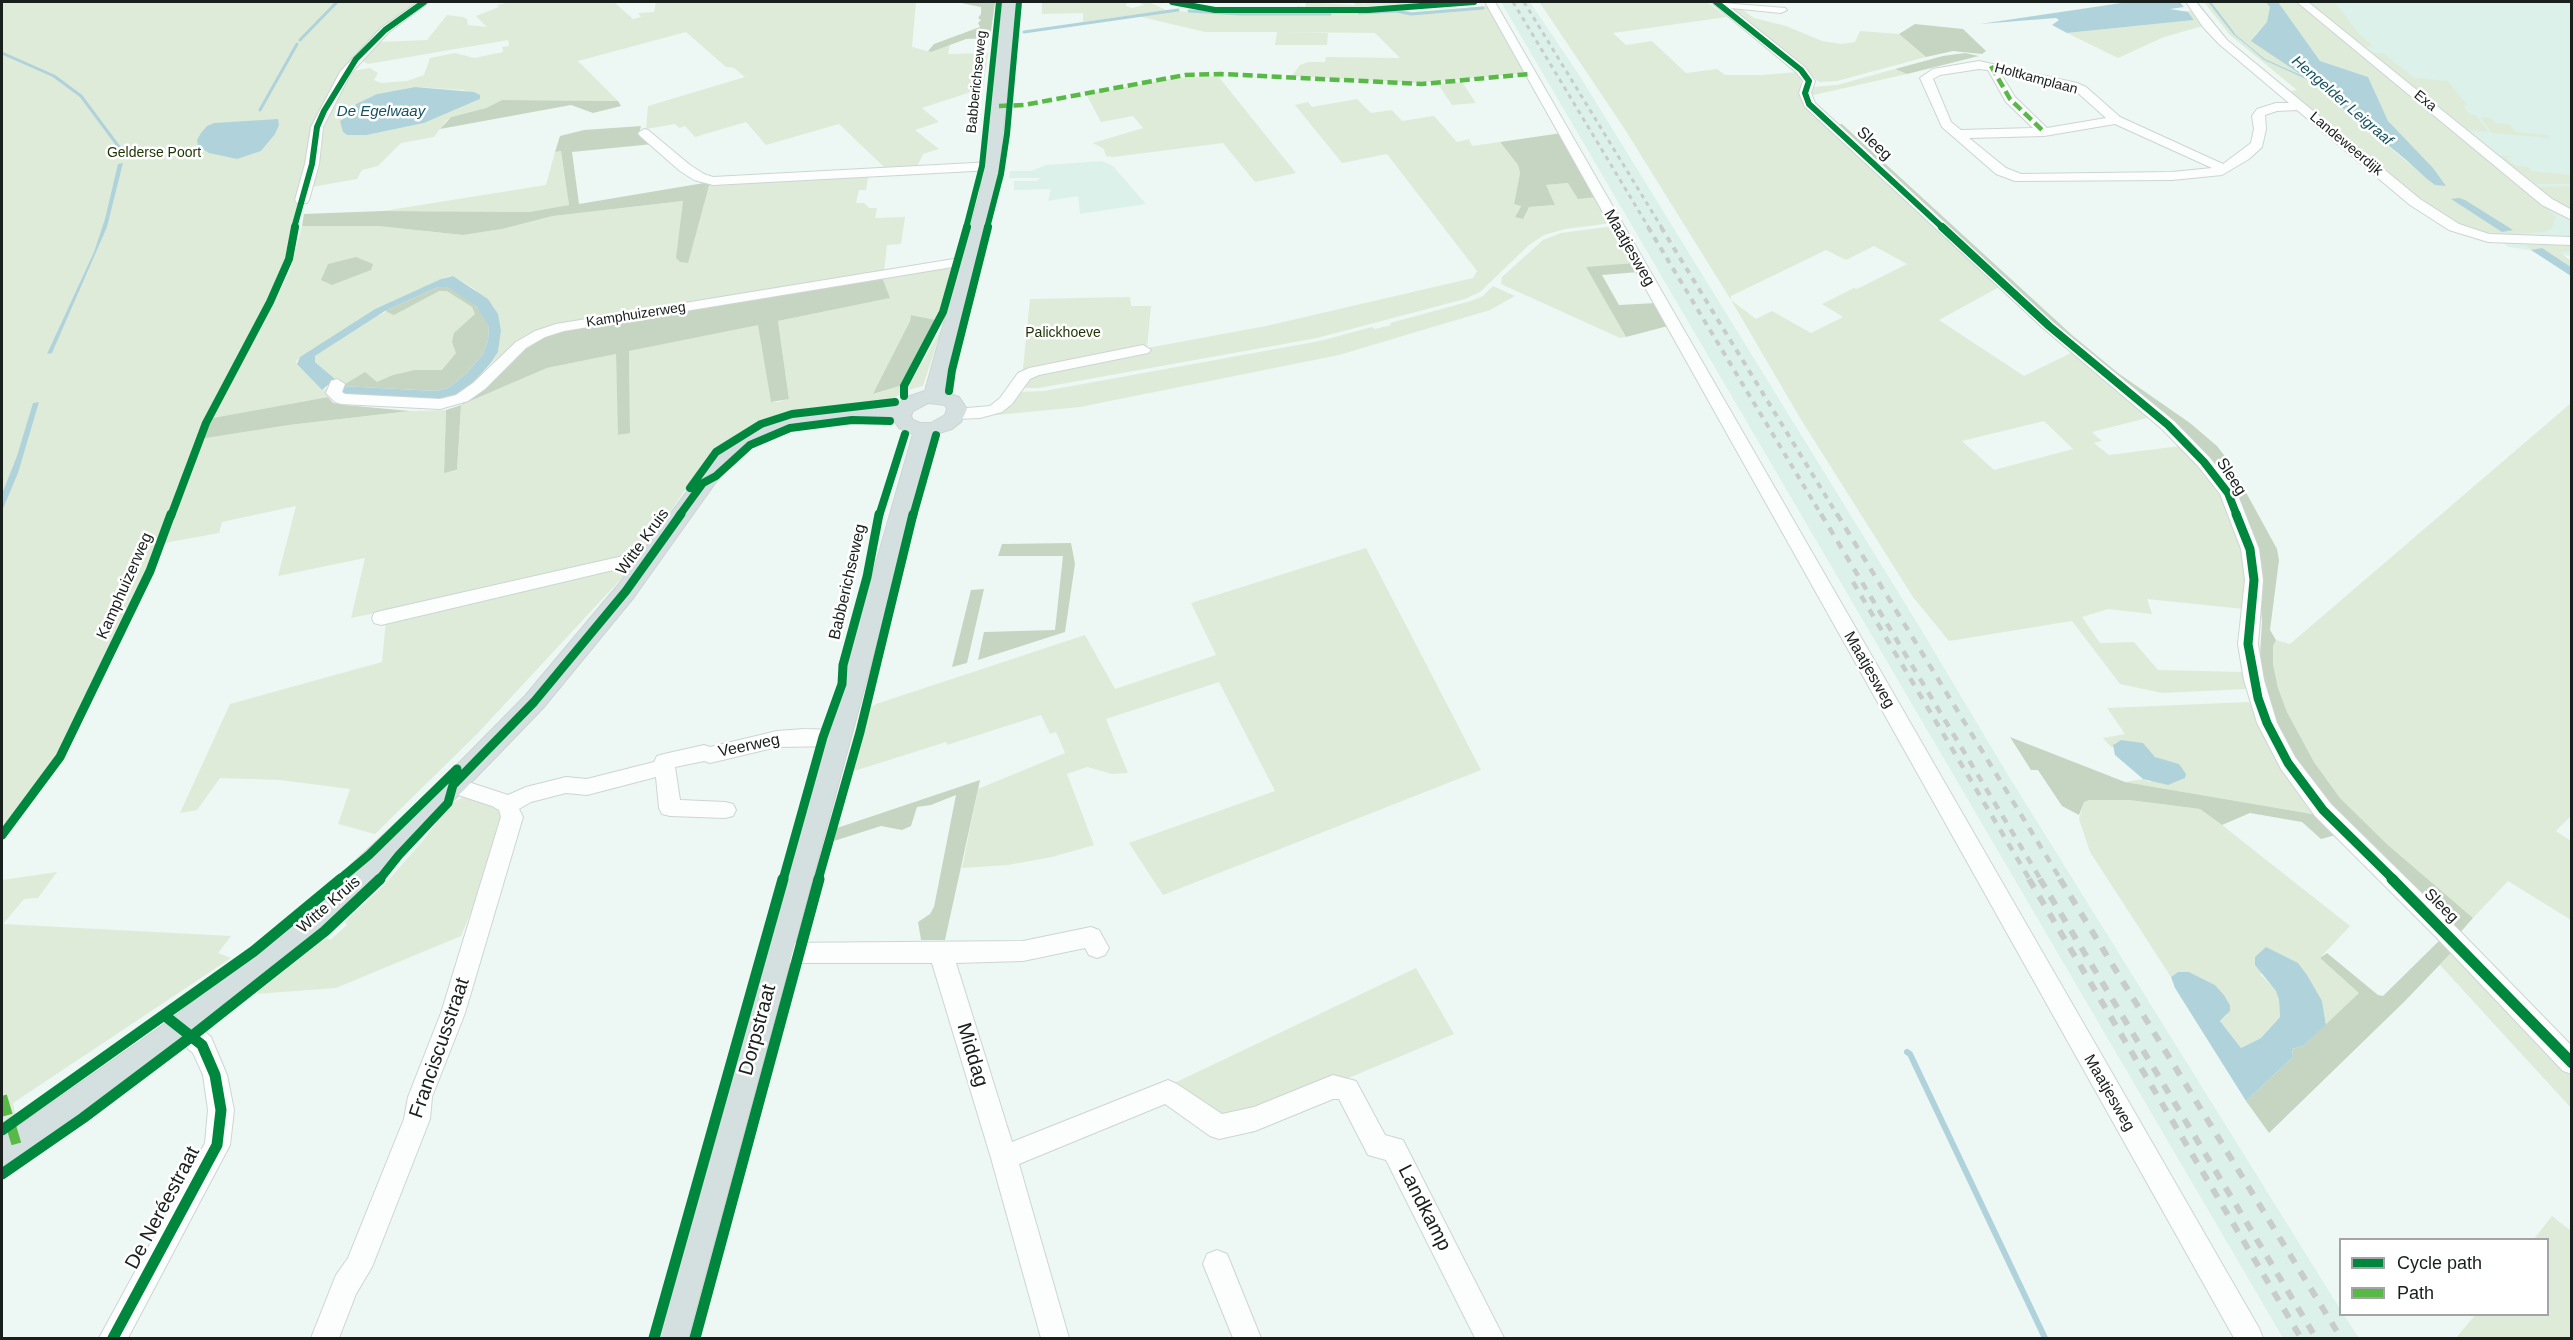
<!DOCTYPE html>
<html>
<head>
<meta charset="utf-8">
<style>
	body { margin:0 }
	#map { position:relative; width:2573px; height:1340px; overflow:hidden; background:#edf8f4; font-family:Arial,sans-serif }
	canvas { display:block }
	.frame { position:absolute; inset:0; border:3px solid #181f1c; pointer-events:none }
	.legend { position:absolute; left:2339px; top:1238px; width:210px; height:78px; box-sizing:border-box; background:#fff; border:2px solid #a3a5a4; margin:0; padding:8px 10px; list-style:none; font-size:18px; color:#181f1c }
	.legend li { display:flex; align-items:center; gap:12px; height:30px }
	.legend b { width:30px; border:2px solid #a3a5a4 }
</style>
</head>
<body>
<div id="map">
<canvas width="2573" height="1340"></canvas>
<div class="frame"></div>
<ul class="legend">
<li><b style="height:8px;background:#00873e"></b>Cycle path</li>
<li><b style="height:8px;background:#58b947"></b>Path</li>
</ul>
</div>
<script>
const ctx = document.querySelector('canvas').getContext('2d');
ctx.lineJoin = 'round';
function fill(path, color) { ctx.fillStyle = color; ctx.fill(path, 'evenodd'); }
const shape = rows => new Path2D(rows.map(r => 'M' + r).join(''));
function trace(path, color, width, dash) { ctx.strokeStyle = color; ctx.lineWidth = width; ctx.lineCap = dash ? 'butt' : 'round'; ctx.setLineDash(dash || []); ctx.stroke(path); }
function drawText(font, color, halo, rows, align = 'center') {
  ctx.font = font + ' Arial,sans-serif'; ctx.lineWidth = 5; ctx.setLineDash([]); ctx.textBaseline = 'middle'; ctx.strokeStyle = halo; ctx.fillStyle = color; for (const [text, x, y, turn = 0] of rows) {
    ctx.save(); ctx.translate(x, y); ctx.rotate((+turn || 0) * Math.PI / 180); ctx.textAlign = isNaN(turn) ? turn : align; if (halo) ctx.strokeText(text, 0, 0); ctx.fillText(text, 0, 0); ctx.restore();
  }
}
fill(shape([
	[1501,2,1530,2,1581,78,1919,626,2008,775,2340,1309,2340,1314,2344,1315,2359,1338,2283,1338],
	[2209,2,2571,2,2571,256,2508,247,2441,186,2298,76,2236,37],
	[1102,161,1113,166,1146,204,1080,214,1078,196,1048,201,1051,189,1014,190,1014,181,1037,181,1040,178,1009,178,1010,171,1031,171,1046,165]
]), '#dcf1e9');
fill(shape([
	[2,2,423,2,411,9,346,67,309,159,285,260,276,283,251,331,251,340,257,336,290,271,302,226,378,226,463,235,502,229,553,216,684,201,687,263,710,182,869,172,866,190,859,190,856,203,864,203,869,208,877,208,875,218,905,217,901,244,887,245,884,272,515,346,490,364,498,352,501,331,494,307,473,288,453,276,446,277,375,309,297,360,296,362,322,390,331,387,328,397,207,419,200,439,289,425,410,411,446,410,444,472,457,471,461,405,547,368,616,354,619,435,630,432,629,351,759,324,771,402,779,402,789,398,778,321,889,298,882,277,953,266,943,302,936,320,911,315,910,321,874,394,903,385,899,395,889,402,816,407,776,416,736,436,701,466,643,553,420,604,351,618,365,558,278,576,296,506,222,522,219,533,159,544,128,616,63,750,46,778,2,833],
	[510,2,614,2,633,19,641,17,638,13,654,12,656,2,916,2,912,47,931,52,950,44,948,54,988,53,983,88,922,108,939,122,915,130,939,149,923,154,917,167,885,168,839,124,766,145,746,122,695,137,685,126,679,128,675,124,646,129,648,106,745,77,734,68,726,67,686,32,578,61,618,101,502,100,486,108,451,117,446,121,434,137,401,143,378,166,362,170,357,179,312,187,321,153,324,123,353,71,370,68,378,73,374,80,381,83,407,81,424,75,430,58,455,53,474,58,503,52,502,47,509,46,508,40,368,64,360,60,377,42,427,40,447,15,463,17,467,19,468,25,487,27,476,16,499,7,497,5],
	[415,87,463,90,480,95,480,99,424,123,367,135,347,135,343,132,345,117,350,115,356,104,377,94],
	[1042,2,1127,2,1126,6,1132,8,1144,5,1137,2,1149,2,1166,10,1217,14,1325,14,1325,11,1402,8,1412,12,1487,6,1524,71,1518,74,1414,83,1292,76,1300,65,1308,62,1325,62,1326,57,1400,58,1375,33,1282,32,1328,33,1327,45,1275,45,1277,32,1205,32,1133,15,1083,22,1083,13,1042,14],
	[1306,2,1354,5,1355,2,1362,2,1363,4,1368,2,1450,2,1368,9,1297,9,1297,6,1305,7],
	[1530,2,1707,2,1727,17,1613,33,1626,45,1652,41,1686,73,1717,69,1725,75,1761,75,1798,72,1801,77,1800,95,2001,286,1939,320,2024,376,2073,352,2151,417,2092,432,2102,441,2094,443,2109,455,2180,446,2208,478,2225,503,2246,563,2244,609,2147,599,2152,614,2108,609,2082,617,2100,643,2134,642,2158,670,2243,672,2246,689,2162,693,2120,684,2072,621,1949,641,1913,597,1800,418,1731,300,1624,128,1540,3],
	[1874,246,1907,264,1857,289,1854,288,1822,304,1843,317,1811,333,1772,311,1756,319,1731,300,1731,296,1826,250,1846,260],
	[2044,421,2073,449,1994,470,1962,441],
	[2195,2,2198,2,2227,39,2291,91,2297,90,2230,35,2204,2,2208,2,2233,34,2250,49,2264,60,2308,80,2435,185,2409,145,2388,121,2368,77,2320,61,2278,2,2298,2,2515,180,2556,217,2552,228,2545,232,2494,235,2467,230,2429,208,2214,30],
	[2211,2,2266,2,2270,7,2267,22,2254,35,2277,59,2304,76,2265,59,2232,31],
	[2308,2,2335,2,2359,34,2373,46,2365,47],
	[1740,8,1754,18,1786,26,1822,41,1841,44,1855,42,1860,31,1899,34,1926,57,1837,81,1819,82,1727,9],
	[2172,11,2193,11,2203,26,2164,37,2118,58,2067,33,2194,20,2188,12],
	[2372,53,2383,53,2414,78,2448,81,2468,106,2463,106,2469,114,2475,115,2489,132,2468,130],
	[1895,69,1907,74,1809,96,1812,87,1837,85],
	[1218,76,1296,173,1255,182,1223,143,1113,157,1106,156,1104,149,1093,143,1143,128,1133,116,1101,122,1086,94,1176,78],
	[1462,82,1476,103,1452,105,1438,84],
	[1357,99,1371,113,1392,110,1402,121,1434,116,1457,142,1469,139,1472,146,1500,142,1518,165,1520,173,1514,204,1521,205,1515,217,1529,207,1555,205,1545,185,1569,183,1597,197,1612,223,1565,229,1544,235,1529,245,1480,292,1465,299,1317,338,1039,388,1021,388,1030,299,1130,297,1131,306,1151,306,1147,348,1266,326,1473,278,1477,271,1387,154,1342,163,1295,105,1308,102,1312,107],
	[2480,117,2491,118,2495,123,2509,124,2516,132,2547,135,2550,138,2492,133],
	[561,151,569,205,529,212,383,211,546,185,555,152],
	[2500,156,2510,156,2512,157,2506,158,2515,165,2528,167,2531,171,2571,175,2571,184,2536,184],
	[2571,186,2571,211,2568,211,2535,187],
	[1614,226,1634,263,1587,268,1626,337,1620,338,1501,284,1502,277,1543,240,1561,233],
	[2544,243,2571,245,2571,251,2560,252,2571,261,2571,267,2542,248,2531,250,2526,245],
	[442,286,476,306,467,373,342,386,313,360,315,356,377,316],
	[1493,286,1515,296,1490,310,1339,355,1080,407,986,416,1017,392,1044,391,1320,341,1372,327,1375,329,1391,325,1390,323,1471,301,1483,296],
	[942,328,923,386,908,390,911,382],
	[2571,403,2572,815,2556,831,2571,841,2571,920,2508,881,2473,918,2388,845,2340,798,2314,762,2287,712,2278,688,2273,664,2273,645,2276,640,2290,644],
	[1366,548,1481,770,1163,895,1129,843,1275,791,1219,682,1106,719,1128,773,1112,774,1087,767,1067,774,1094,845,1052,857,1008,865,962,868,978,789,1065,753,1056,732,1050,734,1041,715,947,745,946,742,851,772,869,709,876,704,1085,635,1115,689,1216,655,1191,603],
	[630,565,632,567,477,734,375,834,338,824,350,789,280,780,220,778,197,810,180,813,230,704,382,662,386,620],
	[2249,702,2266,737,2318,815,2125,782,2143,779,2150,782,2179,764,2159,759,2151,754,2116,742,2112,748,2103,738,2125,734,2107,708],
	[463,797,485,801,497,808,501,818,490,866,461,936,336,988,255,994,326,938,330,940,347,925,345,922,383,886,426,837,450,804],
	[2089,800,2129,800,2200,809,2222,825,2350,926,2320,958,2360,993,2326,1025,2322,1001,2297,963,2260,974,2276,990,2279,1000,2280,1017,2261,1038,2241,1048,2220,1021,2227,1015,2230,1005,2224,995,2215,985,2189,972,2178,972,2171,977,2090,852,2079,819,2084,801],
	[57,872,38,898,24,899,3,924,231,936,218,953,231,958,13,1103,16,1119,2,1130,2,880],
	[2452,952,2571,1072,2571,1108,2440,965],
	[1416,968,1454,1034,1346,1079,1340,1076,1327,1078,1258,1112,1220,1115,1168,1086],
	[2552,1216,2571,1231,2571,1338,2456,1338,2475,1315,2548,1314,2548,1240,2534,1239]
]), '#deebd9');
fill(shape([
	[961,3,995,3,990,38,966,39,931,52,928,51,934,44,980,27,978,23,981,20,978,18,981,14,981,7],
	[1915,24,1963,29,1986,51,1982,54,1953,51,1926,57,1899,34],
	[1965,53,1979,56,1907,74,1895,69,1943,56],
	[502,100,618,101,621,106,593,113,571,105,440,129,451,117,486,108],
	[1842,124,2072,335,2118,373,2190,423,2217,446,2230,463,2277,549,2279,560,2270,630,2276,640,2273,646,2273,664,2278,688,2287,712,2314,762,2340,798,2388,845,2473,918,2458,935,2405,885,2295,766,2265,703,2260,656,2262,621,2256,562,2228,492,2113,378,1833,125],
	[641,126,639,134,641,137,645,136,653,144,572,152,579,204,710,182,688,263,680,262,676,258,683,201,553,216,502,229,463,235,378,226,302,226,304,214,383,211,529,212,569,205,561,151,555,152,560,136,584,130],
	[1562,133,1597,197,1578,199,1568,183,1546,185,1555,205,1529,207,1523,219,1515,217,1521,206,1514,204,1520,173,1518,165,1500,142],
	[356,257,373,264,371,270,332,285,321,280,328,264],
	[1634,263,1639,272,1602,275,1619,305,1656,303,1668,326,1626,337,1586,267],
	[882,277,890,298,778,321,789,399,771,402,758,325,629,351,630,433,618,435,616,354,547,368,461,405,457,470,444,473,446,410,461,405,522,351,552,333],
	[438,287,447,287,472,302,483,314,489,327,488,340,483,354,467,373,448,388,436,391,342,386,365,372,377,382,393,375,415,370,442,370,456,353,452,342,454,333,475,314,472,307,447,291,439,291,394,315,385,311],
	[911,315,936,320,903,385,873,394,910,321],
	[328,397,333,403,345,405,410,411,289,425,200,439,207,419],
	[1071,543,1075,564,1065,632,978,660,984,632,1055,630,1063,556,998,556,1002,544],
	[984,589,967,663,952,667,971,590],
	[2010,737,2125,782,2318,815,2339,834,2321,839,2302,822,2250,813,2222,825,2200,809,2129,800,2089,800,2084,802,2079,815,2062,806,2038,770,2031,770],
	[980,780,945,940,921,940,918,922,930,914,934,907,956,795,931,805,917,807,911,826,902,830,881,826,834,841,837,828],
	[2444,936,2452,952,2405,1001,2269,1133,2246,1101,2293,1057,2292,1049,2303,1046,2359,993,2320,958,2327,953,2378,995,2383,996]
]), '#c6d5c1');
fill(shape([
	[2128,2,2180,2,2184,7,2170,9,2188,12,2194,20,2067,33,2052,25,2059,20,2056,18,1980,24],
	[2208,2,2211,2,2236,35,2265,59,2303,76,2251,41,2267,22,2270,7,2266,2,2278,2,2320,61,2368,77,2388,121,2433,168,2446,186,2435,185,2427,179,2405,159,2308,80,2264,60,2233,34],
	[415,87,474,92,480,95,480,99,424,123,367,135,347,135,343,132,340,121,350,115,356,104,377,94],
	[278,119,279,125,275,134,261,151,237,159,209,153,198,146,197,140,201,133,207,126,214,123],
	[123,163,107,227,52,353,47,354,94,252,105,219,118,164],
	[2459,198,2465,200,2513,230,2502,232,2451,199],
	[2542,248,2571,267,2571,276,2531,250],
	[453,276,488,299,498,314,501,331,498,352,490,364,469,387,453,396,438,400,340,397,342,386,436,391,448,388,467,373,483,354,488,340,489,327,476,306,447,287,438,287,385,311,315,356,315,362,335,379,322,390,297,364,300,357,375,309,441,279],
	[39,402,18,473,2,511,2,494,17,456,33,403],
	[2121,740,2143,743,2155,757,2179,764,2186,774,2185,778,2168,785,2143,779,2115,755,2113,745],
	[2266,947,2298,963,2307,975,2322,1001,2326,1025,2303,1046,2292,1049,2293,1057,2246,1101,2175,988,2171,977,2178,972,2189,972,2215,985,2224,995,2230,1005,2230,1011,2220,1021,2241,1048,2261,1038,2280,1017,2279,1000,2276,991,2255,965,2255,957]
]), '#b0d3db');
trace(shape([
	[1189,11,1240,14,1330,14],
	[1359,13,1396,11,1411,14,1483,8],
	[1024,32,1178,10],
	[300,40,337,2],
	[2,53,54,76,81,96,119,147,122,157,154,151],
	[260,110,297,44]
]), '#b0d3db', 3);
trace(shape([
	[1907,1052,1910,1054,2045,1338]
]), '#b0d3db', 6);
const minor = shape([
	[418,2,429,2,389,32,351,73,323,127,319,164,309,200,307,203,297,203,295,200,305,164,311,127,340,72,381,28,418,2],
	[1485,2,1495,2,2259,1328,2263,1338,2234,1338,1485,2],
	[1711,2,1785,8,1787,10,1781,13,1731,8,1805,67,1815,81,1811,93,1815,103,2054,323,2174,421,2210,458,2237,493,2259,549,2263,580,2258,644,2264,680,2277,723,2295,757,2331,804,2451,922,2572,1046,2572,1074,2563,1071,2435,936,2315,816,2281,769,2257,723,2244,680,2238,644,2245,580,2241,549,2220,494,2198,466,2162,429,2044,329,1805,107,1799,93,1803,81,1797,73,1711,2],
	[2186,2,2196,2,2227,40,2420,199,2459,224,2489,234,2570,237,2572,245,2488,242,2449,230,2410,205,2297,110,2277,111,2265,115,2266,129,2262,147,2249,159,2222,175,2172,180,2015,181,1996,174,1942,127,1920,78,1933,69,1979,61,2077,83,2086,87,2120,117,2223,164,2251,143,2254,129,2252,116,2257,109,2276,103,2289,103,2219,44,2203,27,2186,2],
	[1979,69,1988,70,2006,102,2033,128,1961,130,1951,122,1933,79,1940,75,1979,69],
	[2001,74,2069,89,2078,93,2106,118,2047,128,2015,97,2001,74],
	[2115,124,2212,168,2172,172,2021,174,2006,168,1969,138,2044,136,2115,124],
	[2297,2,2308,2,2552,199,2572,210,2572,220,2542,205,2297,2],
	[644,129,648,130,690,165,704,174,713,177,992,162,999,166,992,170,713,185,694,180,680,171,640,136,638,133,644,129],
	[972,256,979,260,977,263,564,331,545,337,526,348,485,389,468,401,440,409,341,404,335,402,326,393,331,381,337,379,345,384,342,392,345,394,440,399,456,395,473,383,516,342,535,331,556,324,972,256],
	[1143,345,1151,350,1148,353,1039,375,1030,379,1012,404,1002,412,980,418,956,419,948,414,956,409,990,406,1000,398,1018,373,1029,368,1143,345],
	[654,549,660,551,663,555,660,559,381,625,374,623,372,618,374,613,381,611,654,549],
	[804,729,839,730,846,732,849,738,846,744,839,746,777,747,710,763,704,761,675,767,680,800,725,802,733,804,736,810,733,816,725,818,670,816,662,814,659,808,656,777,587,795,566,793,531,802,519,809,523,817,465,1013,432,1097,430,1119,372,1267,356,1294,339,1338,311,1338,336,1275,348,1258,404,1119,408,1097,441,1013,501,817,499,810,492,806,446,791,443,785,446,779,453,777,508,795,526,787,566,777,587,779,654,762,657,756,664,754,704,745,710,747,777,731,804,729],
	[1091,927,1099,930,1109,948,1105,955,1097,958,1089,955,1085,948,1023,961,956,963,1012,1142,1168,1080,1177,1084,1222,1114,1254,1107,1333,1075,1356,1081,1385,1135,1403,1140,1504,1338,1475,1338,1386,1160,1368,1155,1339,1099,1333,1099,1255,1131,1219,1139,1210,1136,1165,1104,1019,1164,1069,1338,1041,1338,991,1158,932,963,779,963,771,960,767,953,771,946,779,943,1023,941,1091,927],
	[182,1017,191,1020,211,1037,227,1075,234,1110,230,1145,128,1338,99,1338,205,1143,208,1110,203,1075,193,1053,173,1036,170,1028,173,1020,182,1017],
	[1217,1250,1227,1254,1261,1338,1233,1338,1203,1264,1207,1254,1217,1250]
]);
const major = shape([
	[1003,2,1017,2,996,193,945,392,959,397,967,409,961,422,952,429,933,435,688,1338,654,1338,913,434,899,428,893,419,818,423,795,427,775,434,733,458,634,597,543,708,462,792,337,913,192,1037,13,1167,2,1171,2,1138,172,1019,317,897,444,778,525,696,618,585,719,448,761,426,784,418,818,411,895,406,907,397,925,391,980,193,1003,2],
	[928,403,945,405,947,409,945,415,931,423,920,423,913,420,911,416,913,411,928,403]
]);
trace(minor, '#cdd5d2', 2);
trace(major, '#cfd4d2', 2);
fill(minor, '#fcfefd');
fill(major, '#d4e0e0');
trace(shape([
	[1513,2,1649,228],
	[1524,2,1662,228]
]), '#c8ccca', 3, [4.5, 4.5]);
trace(shape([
	[1648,227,1822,516],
	[1661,227,1838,516]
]), '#c8ccca', 4, [6, 6]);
trace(shape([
	[1821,514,2041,880],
	[1837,514,2061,880],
	[1853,582,2030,880]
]), '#c8ccca', 4.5, [8, 8]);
trace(shape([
	[2029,879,2301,1338],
	[2040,879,2316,1338],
	[2060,879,2341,1338]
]), '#c8ccca', 6, [10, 10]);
trace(shape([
	[1991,66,2010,99,2044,132],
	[999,106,1024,105,1185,75,1221,74,1422,84,1529,74]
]), '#58b947', 4.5, [10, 4.5]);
trace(shape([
	[2,1096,17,1146]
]), '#58b947', 10, [20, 10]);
trace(shape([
	[1172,2,1215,10,1368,10,1474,2],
	[1716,2,1801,70,1809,81,1805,93,1809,104,1943,228],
	[294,228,312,164,317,127,324,111,356,59,385,30,424,2],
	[966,228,982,166,999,2],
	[987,228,1001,174,1007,134,1019,2]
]), '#00873e', 6);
trace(shape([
	[1942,227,2049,326,2168,425,2204,462,2228,493,2237,516],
	[949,391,952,370,988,227],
	[904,396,904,386,943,312,967,227],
	[690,488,716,452,761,424,792,414,895,402],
	[171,516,206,423,270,302,289,259,295,227],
	[679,516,703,483,716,476,750,445,790,428,852,420,890,421],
	[879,516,905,434],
	[913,516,936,435]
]), '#00873e', 8);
trace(shape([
	[2236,514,2250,549,2254,580,2248,644,2258,698,2267,723,2288,763,2323,810,2394,880],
	[2,835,60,757,150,571,171,514],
	[339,880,369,855,457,769],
	[379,880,399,855,448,803,453,785,534,702,626,591,681,514],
	[783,880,823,737,842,684,843,665,867,577,879,514],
	[818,880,860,732,913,514]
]), '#00873e', 9);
trace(shape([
	[2392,879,2572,1063],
	[2,1130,254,951,341,879],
	[2,1174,83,1118,192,1036,325,931,380,879],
	[113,1338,217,1145,221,1110,215,1075,202,1045,164,1015],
	[654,1338,783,879],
	[695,1338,819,879]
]), '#00873e', 11);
drawText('14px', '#181f1c', '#fff', [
	["Holtkamplaan",2036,79,15],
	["Babberichseweg",977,82,-84],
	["Exa",2425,101,39],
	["Landeweerdijk",2346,144,40],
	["Kamphuizerweg",636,315,-9]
]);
drawText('14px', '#1d3300', '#fff', [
	["Gelderse Poort",154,153],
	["Palickhoeve",1063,333]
]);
drawText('italic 15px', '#135260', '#fff', [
	["Hengelder Leigraaf",2342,101,41],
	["De Egelwaay",381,112]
]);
drawText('16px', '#181f1c', '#fff', [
	["Sleeg",1874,144,43],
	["Maatjesweg",1629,248,60],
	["Sleeg",2231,477,57],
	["Witte Kruis",643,542,-54],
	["Babberichseweg",848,582,-77],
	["Kamphuizerweg",125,586,-66],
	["Maatjesweg",1869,670,60],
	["Veerweg",749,746,-12],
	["Witte Kruis",329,905,-41],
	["Sleeg",2441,906,45],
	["Maatjesweg",2109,1093,60]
]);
drawText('20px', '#181f1c', '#fff', [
	["Dorpstraat",758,1030,-75],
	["Franciscusstraat",440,1048,-71],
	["Middag",972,1055,73],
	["De Neréestraat",163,1208,-62],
	["Landkamp",1424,1208,63]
]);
</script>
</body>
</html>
